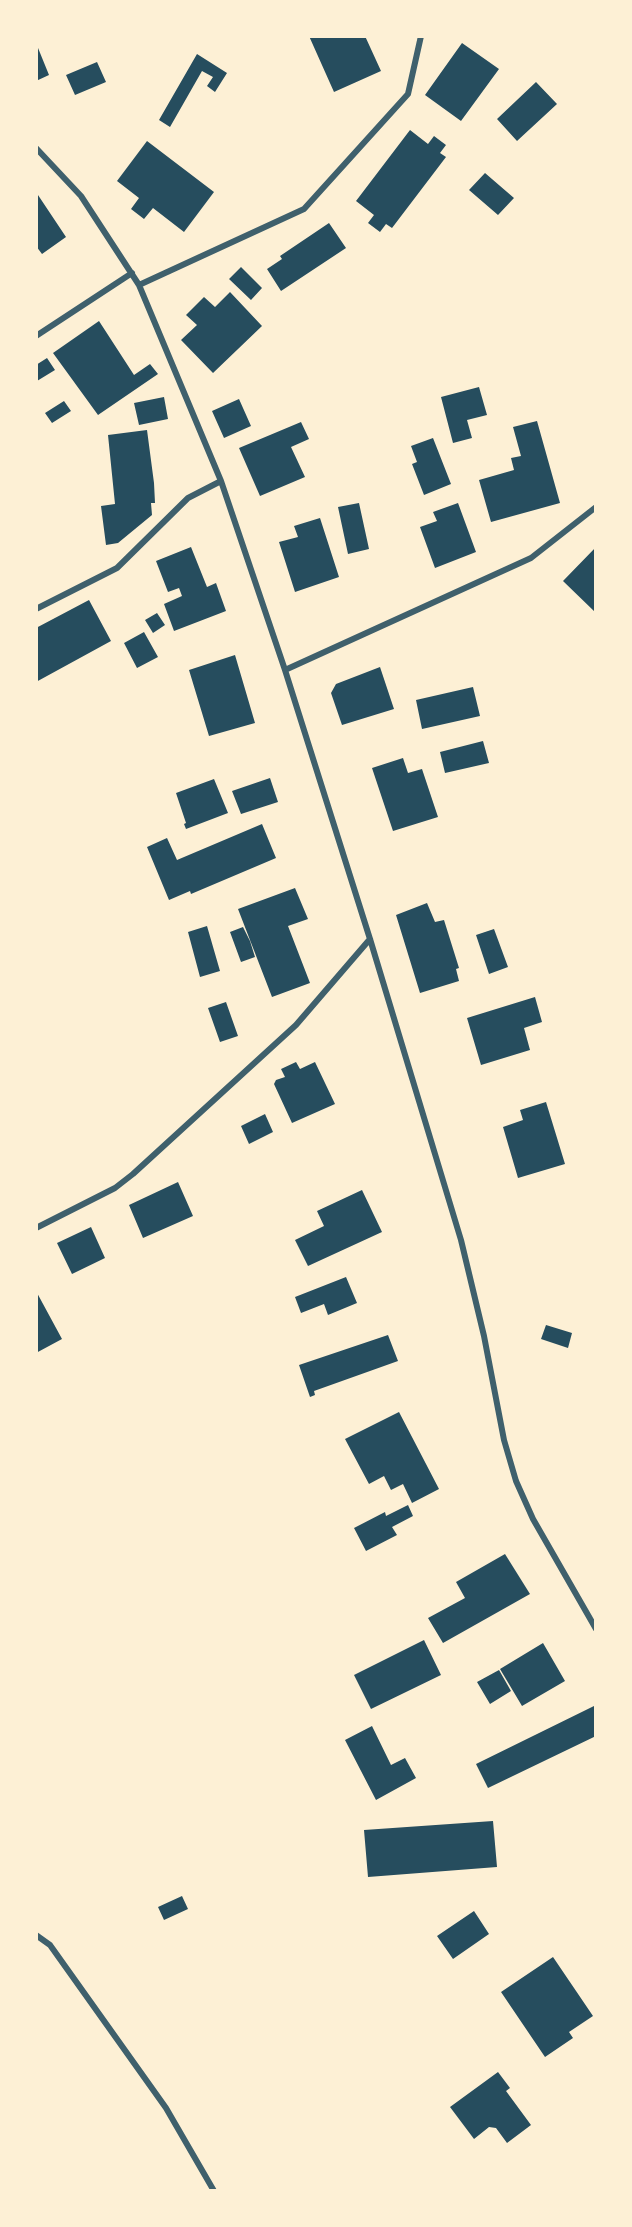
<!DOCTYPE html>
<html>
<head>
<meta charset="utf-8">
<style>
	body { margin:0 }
	#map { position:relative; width:632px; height:2227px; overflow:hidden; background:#fdf0d5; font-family:Cabin,sans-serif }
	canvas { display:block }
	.frame { position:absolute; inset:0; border:38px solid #fdf0d5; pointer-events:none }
</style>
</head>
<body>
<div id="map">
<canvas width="632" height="2227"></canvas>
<div class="frame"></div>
</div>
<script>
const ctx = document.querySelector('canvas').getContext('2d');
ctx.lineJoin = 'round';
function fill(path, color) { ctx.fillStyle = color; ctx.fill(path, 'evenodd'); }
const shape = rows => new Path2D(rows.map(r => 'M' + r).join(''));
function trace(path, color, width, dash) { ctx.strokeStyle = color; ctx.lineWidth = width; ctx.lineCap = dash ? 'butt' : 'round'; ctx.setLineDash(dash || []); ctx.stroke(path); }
fill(shape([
	[309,36,365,36,381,71,334,92],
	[36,43,49,75,36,81],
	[462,43,499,69,461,121,425,95],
	[197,54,227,73,215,92,207,86,213,77,202,71,170,127,159,120],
	[97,62,106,82,75,95,66,75],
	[536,82,557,104,517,141,497,119],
	[410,130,428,144,434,136,446,145,440,153,446,157,392,228,386,224,380,232,368,223,374,215,356,201],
	[147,141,214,192,184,232,153,208,144,219,131,209,139,198,117,181],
	[485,173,514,198,498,215,469,190],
	[36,192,66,237,42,254,36,246],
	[329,223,346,248,281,291,267,269,282,259,280,256],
	[241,267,262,288,251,300,229,279],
	[230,292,262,326,213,373,181,340,197,325,186,315,204,297,215,307],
	[99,321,134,375,150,364,158,374,98,415,53,353],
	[47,358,55,370,37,381,36,365],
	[479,387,487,415,467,420,472,438,453,443,441,397],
	[164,397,168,419,139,425,134,403],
	[239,399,251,426,224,438,212,411],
	[64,401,71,411,52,423,45,413],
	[537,421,560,503,491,522,479,480,514,470,511,458,521,456,513,427],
	[301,422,309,439,291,447,305,477,260,496,239,448],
	[147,430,154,483,155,503,151,503,152,515,118,543,106,545,101,506,115,504,108,435],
	[433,438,451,484,424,495,412,464,417,462,411,446],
	[359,503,369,549,348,554,338,507],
	[458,503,476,552,435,568,420,527,437,521,433,512],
	[320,518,339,577,295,592,279,542,298,537,294,526],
	[191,547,207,587,216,583,226,611,174,631,164,604,182,596,179,588,168,592,156,561],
	[596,547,596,613,563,581],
	[89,600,111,641,36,682,36,628],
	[157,613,165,625,153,633,145,620],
	[144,632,158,657,137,668,124,643],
	[235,655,255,723,209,736,189,670],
	[380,667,394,709,342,725,331,693,336,684],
	[473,687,480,716,422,729,416,700],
	[483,741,489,763,445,773,440,752],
	[403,758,408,773,422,769,438,817,393,831,372,768],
	[270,778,278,802,241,814,232,791],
	[214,779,228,813,186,829,184,824,186,823,176,793],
	[262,824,276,858,191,894,190,891,169,900,147,847,167,838,177,860],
	[295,888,308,919,288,926,310,983,272,997,238,909],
	[427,903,435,922,444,920,459,968,456,969,459,981,420,993,396,915],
	[207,926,220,971,200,977,188,932],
	[243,927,250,941,255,957,241,962,230,932],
	[494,929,508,967,489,974,476,935],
	[535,997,542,1022,524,1028,530,1050,481,1065,467,1018],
	[226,1002,238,1036,220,1042,208,1008],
	[296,1062,300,1069,315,1062,335,1104,292,1123,274,1084,276,1080,285,1077,281,1069],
	[546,1102,565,1164,518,1178,503,1127,523,1120,520,1110],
	[265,1114,273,1132,249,1144,241,1126],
	[178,1182,193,1216,143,1238,129,1205],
	[362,1190,382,1232,308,1266,295,1240,324,1226,317,1211],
	[91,1227,105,1258,72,1274,57,1243],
	[346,1277,357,1303,328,1315,324,1304,301,1313,295,1297],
	[36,1291,62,1339,36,1353],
	[546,1325,572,1333,568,1348,541,1339],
	[388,1335,398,1361,314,1391,315,1395,310,1397,299,1365],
	[399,1412,439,1489,412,1503,403,1484,391,1490,384,1476,369,1484,345,1439],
	[408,1505,413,1516,392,1527,397,1535,366,1551,354,1528,385,1512,386,1516],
	[505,1554,530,1594,443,1643,428,1618,465,1598,456,1582],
	[424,1640,441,1675,371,1709,354,1675],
	[543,1643,565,1681,522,1706,500,1669],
	[499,1670,511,1691,490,1704,477,1682],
	[594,1706,596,1711,596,1736,488,1788,476,1764],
	[372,1726,391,1765,405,1758,416,1778,376,1800,345,1740],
	[493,1821,497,1867,368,1877,364,1830],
	[182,1896,188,1909,164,1920,158,1907],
	[474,1911,489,1934,453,1959,437,1936],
	[553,1957,593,2016,569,2032,573,2038,545,2057,501,1992],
	[498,2072,510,2088,506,2091,531,2125,507,2143,496,2128,489,2127,474,2139,450,2107]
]), '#264d5e');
trace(shape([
	[36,148,81,196,139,285,221,481,285,670,370,939,461,1240,484,1336,504,1440,516,1481,533,1519,596,1629],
	[139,285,304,209,408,94,421,36],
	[36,336,132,273],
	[36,609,117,568,188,498,221,481],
	[285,670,531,558,596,507],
	[36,1228,115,1188,133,1174,296,1025,370,939],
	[36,1935,50,1945,166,2108,214,2191]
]), '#3f606c', 6);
</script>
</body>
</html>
